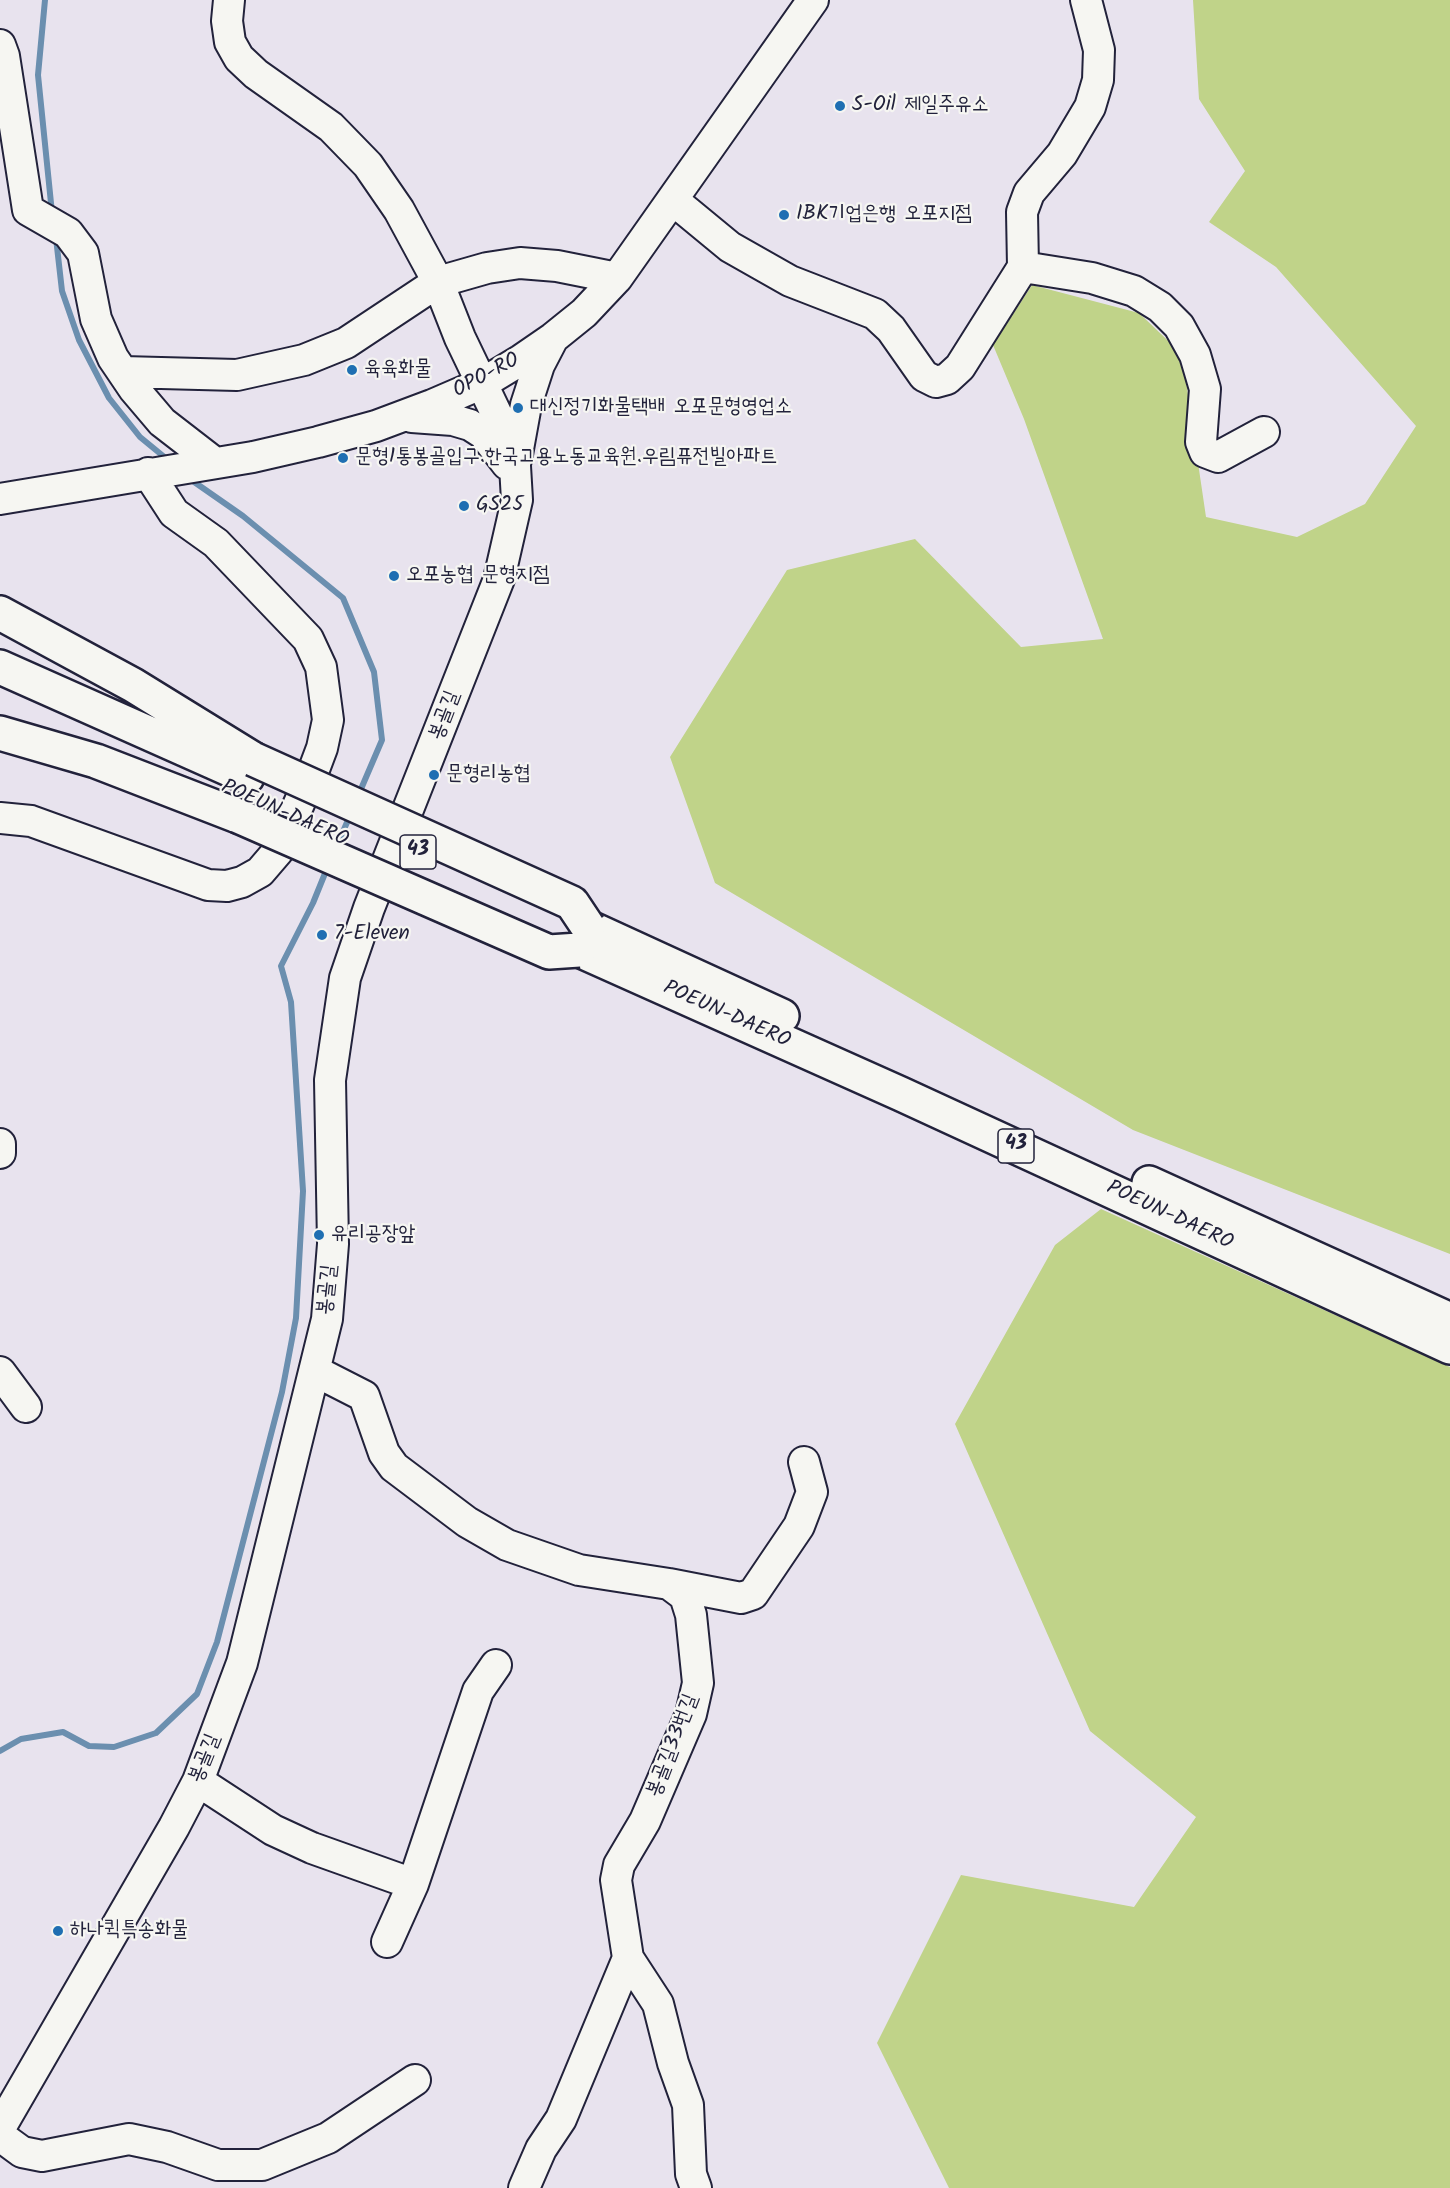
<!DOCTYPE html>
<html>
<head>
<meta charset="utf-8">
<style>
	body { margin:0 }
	canvas { display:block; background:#e8e3ee }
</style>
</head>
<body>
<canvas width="1450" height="2188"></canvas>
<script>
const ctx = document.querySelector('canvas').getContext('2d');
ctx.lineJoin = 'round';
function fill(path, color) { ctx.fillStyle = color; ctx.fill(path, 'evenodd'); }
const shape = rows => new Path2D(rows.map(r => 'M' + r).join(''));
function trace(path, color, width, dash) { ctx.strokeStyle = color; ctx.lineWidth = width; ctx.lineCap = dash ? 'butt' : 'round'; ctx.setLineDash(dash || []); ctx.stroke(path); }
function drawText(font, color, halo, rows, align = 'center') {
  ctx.font = font + ' Kalam,"Poor Story",sans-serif'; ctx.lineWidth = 4.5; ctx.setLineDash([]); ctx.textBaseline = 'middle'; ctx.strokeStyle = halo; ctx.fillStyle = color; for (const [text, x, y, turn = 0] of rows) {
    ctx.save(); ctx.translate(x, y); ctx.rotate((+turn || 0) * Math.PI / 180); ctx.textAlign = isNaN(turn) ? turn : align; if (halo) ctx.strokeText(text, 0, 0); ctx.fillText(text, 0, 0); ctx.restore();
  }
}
fill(shape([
	[1193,0,1450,0,1450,1254,1133,1130,715,883,670,757,787,570,915,539,1021,647,1103,639,1024,419,993,345,1032,285,1139,313,1182,354,1206,517,1297,537,1365,504,1416,426,1276,267,1209,222,1245,171,1199,99],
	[1101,1209,1450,1367,1450,2188,949,2188,877,2043,961,1875,1134,1907,1196,1817,1090,1731,955,1424,1055,1245]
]), '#c0d389');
trace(shape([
	[45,0,38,75,52,213],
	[56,238,62,291,79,340,109,398,140,437,168,460],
	[187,477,243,516,343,598,374,672,382,740,358,796],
	[336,848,351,813],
	[0,1751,21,1739,63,1732,89,1746,114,1747,156,1733,197,1694,217,1642,282,1392,296,1318,303,1191,291,1002,281,966,313,903,328,866]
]), '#6b8faf', 6);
const minor = shape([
	[0,45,4,56,28,210,68,233,83,253,96,319,113,358,134,389,162,422,215,463],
	[673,200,730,247,790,281,875,314,891,329,924,376,936,382,947,379,960,367,1023,267,1022,212,1029,193,1062,154,1090,107,1098,80,1099,50,1086,0],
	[1023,267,1092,278,1134,291,1160,307,1179,326,1195,355,1205,389,1201,442,1205,452,1218,457,1264,432],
	[123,372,237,375,304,360,346,343,438,282,487,268,520,263,557,266,617,278],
	[412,417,453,420,470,425,484,434,507,464],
	[516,460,526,405,539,365,552,340],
	[0,499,253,457,318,442,376,426,432,405,483,383,521,360,553,338,584,313,617,278,813,0],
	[0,818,31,821,208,885,227,886,242,882,260,872,278,851,313,772,322,748,328,720,321,667,308,639,216,543,174,513,148,473],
	[0,1144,0,1153],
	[315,1371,364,1396,384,1453,394,1467,467,1522,507,1545,579,1570,669,1584,685,1596,691,1615,698,1683,691,1714,645,1821,619,1865,616,1880,628,1958,658,2004,673,2063,688,2105,691,2174,696,2188],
	[0,1372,26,1407],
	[669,1584,741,1598,753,1594,799,1526,812,1492,804,1462],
	[198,1781,273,1830,312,1848,413,1884],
	[387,1942,413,1884,478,1691,496,1665],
	[0,2128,174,1827,198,1781,242,1663,327,1319,333,1244,330,1080,345,978,369,908,499,579,517,500,515,466,508,438,460,338,438,282,399,210,368,165,331,127,256,74,239,58,230,42,227,21,229,0],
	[0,2136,22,2152,42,2156,129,2139,167,2147,218,2165,262,2165,328,2138,415,2080],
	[524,2188,541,2149,561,2119,628,1958]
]);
const highway = shape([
	[0,613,133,685,253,759],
	[0,667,247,777],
	[0,733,96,761,238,816],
	[588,927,782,1016],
	[579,950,901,1094,1450,1347],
	[1149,1183,1450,1320]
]);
trace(minor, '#22223b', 34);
trace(highway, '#22223b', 38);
trace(minor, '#f6f6f2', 30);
trace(highway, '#f6f6f2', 33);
const highwayBridge = shape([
	[253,759,572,903,588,927],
	[238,816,549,952,579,950]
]);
trace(highwayBridge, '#22223b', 38, []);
trace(highwayBridge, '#f6f6f2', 33);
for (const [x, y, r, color] of [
	[840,106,6,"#1f6fb2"],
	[784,215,6,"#1f6fb2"],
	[352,370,6,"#1f6fb2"],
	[518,408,6,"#1f6fb2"],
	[343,458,6,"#1f6fb2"],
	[464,506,6,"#1f6fb2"],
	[394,576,6,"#1f6fb2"],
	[434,775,6,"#1f6fb2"],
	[322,935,6,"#1f6fb2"],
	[319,1235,6,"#1f6fb2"],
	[58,1931,6,"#1f6fb2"]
]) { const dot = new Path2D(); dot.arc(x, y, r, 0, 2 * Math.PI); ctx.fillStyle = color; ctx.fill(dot); trace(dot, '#f6f6f2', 2); }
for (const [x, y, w] of [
	[418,852,36],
	[1016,1146,36]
]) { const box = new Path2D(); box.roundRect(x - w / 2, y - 17, w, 34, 4.5); ctx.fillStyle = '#f6f6f2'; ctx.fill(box); trace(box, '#22223b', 1.5); }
drawText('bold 20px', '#22223b', null, [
	["43",418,852],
	["43",1016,1146]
]);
drawText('21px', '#22223b', '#f6f6f2', [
	["S-Oil 제일주유소",852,106],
	["IBK기업은행 오포지점",796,215],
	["육육화물",364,370],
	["대신정기화물택배 오포문형영업소",530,408],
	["문형1통봉골입구.한국고용노동교육원.우림퓨전빌아파트",355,458],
	["GS25",476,506],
	["오포농협 문형지점",406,576],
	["문형리농협",446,775],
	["7-Eleven",334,935],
	["유리공장앞",331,1235],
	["하나퀵특송화물",70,1931]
], 'left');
drawText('21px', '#22223b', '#f6f6f2', [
	["OPO-RO",487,377,-28],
	["봉골길",446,716,-69],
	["POEUN-DAERO",284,815,24],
	["POEUN-DAERO",726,1016,24],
	["POEUN-DAERO",1169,1217,25],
	["봉골길",329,1290,-84],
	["봉골길33번길",674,1746,-69],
	["봉골길",206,1759,-68]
]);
</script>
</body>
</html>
